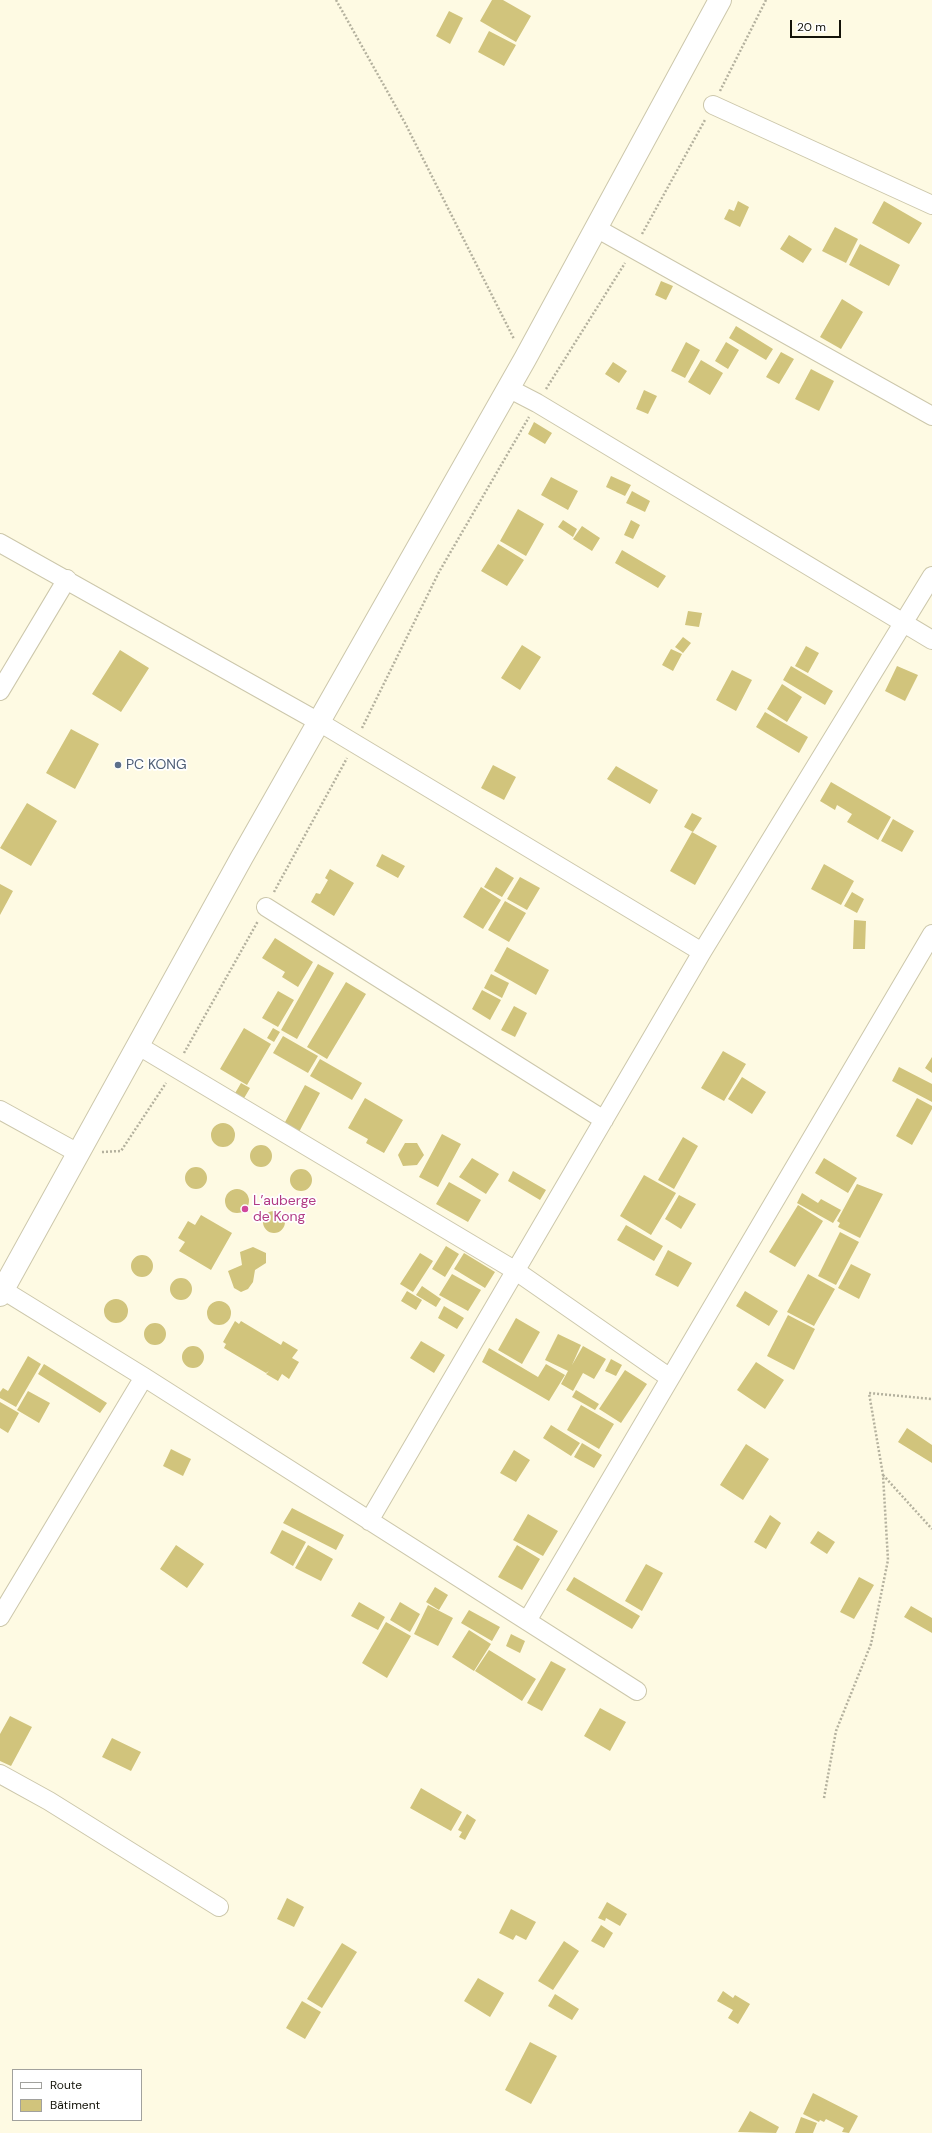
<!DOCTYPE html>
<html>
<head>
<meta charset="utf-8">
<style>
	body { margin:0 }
	#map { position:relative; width:932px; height:2133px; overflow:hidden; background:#fefae3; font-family:"DM Sans",sans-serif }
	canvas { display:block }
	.legend { position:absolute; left:12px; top:2069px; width:130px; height:52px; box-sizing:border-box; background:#fff; border:1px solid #a1a19d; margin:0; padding:5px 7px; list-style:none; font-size:12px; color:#141309 }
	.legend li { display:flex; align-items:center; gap:8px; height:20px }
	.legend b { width:20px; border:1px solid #a1a19d }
	.scale { position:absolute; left:790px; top:20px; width:51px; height:18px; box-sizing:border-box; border:2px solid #141309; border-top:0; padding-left:5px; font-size:12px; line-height:14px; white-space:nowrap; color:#141309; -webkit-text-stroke:3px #fff; paint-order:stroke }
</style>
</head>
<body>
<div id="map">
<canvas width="932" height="2133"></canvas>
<ul class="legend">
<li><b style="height:5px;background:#fff"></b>Route</li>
<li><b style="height:11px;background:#d1c47c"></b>Bâtiment</li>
</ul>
<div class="scale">20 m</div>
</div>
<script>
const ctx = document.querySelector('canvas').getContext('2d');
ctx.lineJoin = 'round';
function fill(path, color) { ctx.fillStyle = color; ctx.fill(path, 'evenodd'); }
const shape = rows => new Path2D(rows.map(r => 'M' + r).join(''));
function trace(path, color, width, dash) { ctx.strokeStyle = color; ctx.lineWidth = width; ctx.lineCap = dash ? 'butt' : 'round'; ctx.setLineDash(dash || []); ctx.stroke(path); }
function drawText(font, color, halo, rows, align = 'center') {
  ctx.font = font + ' "DM Sans",sans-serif'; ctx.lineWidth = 3.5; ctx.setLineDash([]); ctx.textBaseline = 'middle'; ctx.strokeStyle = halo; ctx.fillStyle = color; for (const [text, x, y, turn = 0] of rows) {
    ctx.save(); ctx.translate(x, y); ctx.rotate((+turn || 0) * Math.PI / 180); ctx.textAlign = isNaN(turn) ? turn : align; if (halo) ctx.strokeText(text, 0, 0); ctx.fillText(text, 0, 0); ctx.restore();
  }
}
fill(shape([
	[492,0,503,0,531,16,516,42,480,21],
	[449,11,463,18,450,44,436,36],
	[489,31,516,45,504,66,478,52],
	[738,201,749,207,740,227,724,219,729,209,734,211],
	[884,201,922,223,909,244,872,223],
	[835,227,858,239,846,263,822,251],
	[789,235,812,249,803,263,780,249],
	[860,244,900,265,889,286,849,265],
	[661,281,673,286,666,300,655,295],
	[842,299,863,312,841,349,820,337],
	[736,326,773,349,766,360,729,338],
	[686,342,700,350,685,378,671,371],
	[726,342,739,350,728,369,715,361],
	[781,352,794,359,779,384,766,377],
	[701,360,723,373,710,395,688,382],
	[613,362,627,371,619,383,605,374],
	[811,369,834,381,819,411,795,399],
	[644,390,657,396,648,414,636,409],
	[534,422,552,433,545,444,528,434],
	[611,476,631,485,625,496,606,487],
	[551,477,578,491,568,510,541,495],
	[632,491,650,501,645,512,626,503],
	[518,509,544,524,526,556,500,541],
	[563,520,577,529,573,537,558,527],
	[631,520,640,525,633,539,624,535],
	[582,526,600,538,592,551,573,539],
	[498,544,524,560,507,586,481,571],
	[622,550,666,576,658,588,615,563],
	[688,611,702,613,699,627,685,625],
	[683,637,691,643,683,653,675,647],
	[522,645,541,657,520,690,501,678],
	[806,646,819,653,808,673,795,666],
	[671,649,682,654,673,671,662,665],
	[120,650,149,668,121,712,92,694],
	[791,666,833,691,825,705,783,680],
	[897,666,918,675,905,701,885,691],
	[732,670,752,680,736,711,716,700],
	[782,684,802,697,787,722,767,709],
	[765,712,808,737,799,753,756,727],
	[71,729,99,744,75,789,46,773],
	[493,765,516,777,504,800,481,788],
	[616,766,658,790,650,804,607,779],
	[831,782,891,817,878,840,847,822,852,814,837,805,835,810,820,801],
	[27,803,57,821,31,866,0,848],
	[692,813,702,818,693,832,684,827],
	[893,819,914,831,902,852,881,841],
	[692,832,717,846,695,885,670,871],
	[382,854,405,866,398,878,376,866],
	[824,864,854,881,841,905,811,889],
	[496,867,514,878,502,897,484,887],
	[330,869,354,883,334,916,311,902,316,893,320,894,328,880,325,878],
	[520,877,540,888,527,910,507,899],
	[0,884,13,891,0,915],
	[481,887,501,900,483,929,463,917],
	[852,892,864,899,857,913,844,906],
	[505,901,526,913,509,942,488,930],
	[854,920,866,921,865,949,853,949],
	[275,938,313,962,298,987,282,977,285,972,262,958],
	[507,947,549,970,536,995,494,971],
	[318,964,334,973,297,1039,281,1030],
	[491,974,509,983,502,998,484,988],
	[346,982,366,994,327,1059,307,1047],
	[482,990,501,1000,490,1020,472,1009],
	[278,991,294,1000,278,1027,262,1018],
	[514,1006,527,1013,515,1037,501,1030],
	[244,1028,271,1044,247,1085,220,1069],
	[273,1028,280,1032,274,1042,267,1038],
	[283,1036,318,1056,308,1073,273,1053],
	[723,1051,746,1064,724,1101,701,1088],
	[932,1057,932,1073,925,1068],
	[320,1059,362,1083,352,1100,310,1076],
	[899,1067,932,1084,932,1102,892,1081],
	[742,1077,766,1092,752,1114,728,1099],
	[241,1083,250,1088,243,1100,234,1095],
	[305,1085,320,1093,299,1132,284,1124],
	[365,1098,403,1120,384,1153,366,1143,368,1139,348,1128],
	[917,1098,932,1106,932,1109,912,1145,896,1136],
	'211 1135a12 12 0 1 1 24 0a12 12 0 1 1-24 0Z',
	[442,1134,461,1144,438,1187,419,1177],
	[683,1137,698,1146,674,1189,658,1180],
	[405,1143,417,1143,424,1155,417,1165,403,1166,398,1155],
	'250 1156a11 11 0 1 1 22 0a11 11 0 1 1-22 0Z',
	[472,1158,499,1174,486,1194,459,1177],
	[824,1158,857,1178,848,1193,815,1173],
	'185 1178a11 11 0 1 1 22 0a11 11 0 1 1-22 0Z',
	'290 1180a11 11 0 1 1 22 0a11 11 0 1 1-22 0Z',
	[513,1171,546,1190,540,1200,508,1181],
	[644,1175,676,1193,651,1235,620,1216],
	[449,1182,481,1200,468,1222,436,1204],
	[857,1184,883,1194,860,1238,838,1227,840,1223,837,1221],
	'225 1201a12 12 0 1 1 24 0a12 12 0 1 1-24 0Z',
	[802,1193,818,1203,821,1199,841,1210,833,1223,797,1203],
	[679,1195,696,1204,681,1229,665,1219],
	[798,1205,823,1221,795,1267,769,1252],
	'263 1222a11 11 0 1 1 22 0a11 11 0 1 1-22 0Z',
	[201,1215,232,1233,211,1270,179,1251,185,1242,178,1238,188,1221,195,1225],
	[626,1225,663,1246,654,1261,617,1240],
	[840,1232,859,1242,836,1285,818,1276],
	[446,1246,459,1254,445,1277,432,1269],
	[253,1247,266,1253,266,1263,255,1270,253,1282,248,1289,241,1292,234,1288,228,1271,242,1265,240,1252],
	[668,1250,692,1263,678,1287,655,1275],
	[420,1253,433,1261,413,1292,400,1284],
	[464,1253,495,1272,485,1288,454,1269],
	'131 1266a11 11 0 1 1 22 0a11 11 0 1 1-22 0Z',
	[851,1264,871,1274,859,1299,838,1288],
	[452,1274,481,1290,468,1311,439,1295],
	[808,1274,835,1289,814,1326,787,1312],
	'170 1289a11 11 0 1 1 22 0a11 11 0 1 1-22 0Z',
	[422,1286,441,1299,436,1307,416,1295],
	[407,1291,422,1300,416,1310,401,1301],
	[745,1291,778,1311,769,1326,736,1306],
	'104 1311a12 12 0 1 1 24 0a12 12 0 1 1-24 0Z',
	'207 1313a12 12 0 1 1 24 0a12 12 0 1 1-24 0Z',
	[444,1306,464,1318,457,1329,438,1318],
	[788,1315,815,1329,794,1370,767,1356],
	[516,1318,540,1332,522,1364,498,1350],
	[235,1321,239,1324,241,1321,281,1345,283,1341,298,1350,292,1358,299,1362,289,1379,282,1374,278,1381,266,1374,269,1371,266,1373,224,1348,226,1344,223,1342],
	'144 1334a11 11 0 1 1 22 0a11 11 0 1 1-22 0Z',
	[558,1334,581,1345,572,1365,583,1346,606,1359,594,1379,583,1373,573,1391,561,1384,568,1371,545,1360],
	[421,1341,445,1355,434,1373,410,1358],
	'182 1357a11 11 0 1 1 22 0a11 11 0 1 1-22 0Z',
	[489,1348,538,1377,546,1364,565,1375,549,1401,482,1362],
	[28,1356,41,1364,16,1407,0,1398,0,1392,3,1388,8,1391],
	[611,1359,622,1365,616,1376,605,1371],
	[756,1362,784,1380,765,1409,737,1390],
	[44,1364,107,1403,100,1413,38,1374],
	[625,1370,647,1384,621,1423,599,1409],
	[576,1390,599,1404,595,1410,572,1397],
	[28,1391,50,1403,39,1423,17,1410],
	[0,1402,19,1413,8,1433,0,1428],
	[581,1405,614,1424,599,1449,567,1430],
	[551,1425,580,1443,571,1456,543,1438],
	[907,1428,932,1445,932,1463,898,1442],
	[582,1443,602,1455,594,1468,574,1457],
	[746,1444,769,1459,743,1500,720,1485],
	[171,1449,191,1459,183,1476,163,1466],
	[514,1450,530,1460,516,1482,500,1473],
	[292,1508,344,1535,336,1550,283,1523],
	[528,1514,558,1531,543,1556,513,1540],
	[770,1515,781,1523,766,1549,754,1542],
	[282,1530,306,1542,293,1566,270,1553],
	[818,1531,835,1542,827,1554,810,1543],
	[176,1545,204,1564,187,1588,160,1569],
	[308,1545,333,1559,321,1581,295,1568],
	[517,1545,540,1559,522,1590,498,1577],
	[646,1564,663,1573,642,1611,625,1601],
	[574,1577,640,1616,632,1629,566,1590],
	[859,1577,874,1585,854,1619,840,1612],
	[435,1587,448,1595,439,1610,426,1602],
	[359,1602,385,1617,378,1630,351,1616],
	[400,1602,420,1614,410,1632,390,1620],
	[428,1605,453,1618,438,1646,414,1634],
	[911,1606,932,1618,932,1633,904,1617],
	[469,1610,500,1627,492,1641,461,1623],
	[386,1622,411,1636,387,1678,362,1663],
	[469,1630,491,1644,474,1671,452,1657],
	[511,1634,525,1641,520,1653,506,1646],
	[489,1650,536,1679,522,1701,475,1671],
	[551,1661,566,1669,542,1711,527,1703],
	[600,1708,626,1722,610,1751,584,1736],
	[10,1716,32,1727,11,1766,0,1761,0,1734],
	[112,1738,141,1752,131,1771,102,1757],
	[421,1788,462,1812,451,1831,410,1808],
	[467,1814,476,1820,465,1840,459,1837,462,1832,458,1830],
	[287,1898,304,1907,294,1927,277,1919],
	[607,1902,627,1914,620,1926,606,1918,605,1921,598,1918],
	[511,1909,536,1922,526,1940,516,1935,513,1940,499,1933],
	[601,1925,613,1933,604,1948,591,1941],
	[564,1941,579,1951,553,1990,538,1981],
	[342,1943,357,1952,322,2008,307,1999],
	[478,1978,504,1993,490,2017,464,2001],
	[723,1991,733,1998,735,1995,750,2004,738,2024,728,2018,733,2010,717,2001],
	[555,1994,579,2009,572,2020,548,2006],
	[302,2001,321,2012,305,2039,286,2028],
	[530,2042,557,2056,531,2104,505,2090],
	[813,2093,858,2116,849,2133,842,2132,844,2128,826,2119,824,2122,820,2120,819,2122,803,2114],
	[750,2111,779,2127,776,2133,738,2132],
	[801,2117,817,2123,813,2133,795,2133]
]), '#d1c47c');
const street = shape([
	[713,105,932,205],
	[596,228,932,416],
	[508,388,537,403,932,640],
	[0,543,319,722,702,952],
	[0,691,67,579],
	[266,907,604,1120],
	[137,1045,516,1271,670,1378],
	[0,1110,78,1153],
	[3,1290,144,1377,637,1691],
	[369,1521,702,952,932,576],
	[0,1617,144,1377],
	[527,1621,932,934],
	[0,1774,49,1801,219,1907]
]);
const secondary = shape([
	[0,1295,242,857,525,359,720,0]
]);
trace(street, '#ccc7ab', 20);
trace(secondary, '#ccc7ab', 24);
trace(shape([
	[336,0,405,123,514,339],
	[720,91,766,0],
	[642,234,705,120],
	[546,389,625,263],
	[362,728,439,572,529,417],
	[274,892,347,758],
	[184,1053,258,921],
	[102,1152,121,1151,166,1083],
	[883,1475,932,1529],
	[824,1798,836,1731,871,1644,888,1560,883,1475,869,1393,932,1399]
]), '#b4b19e', 2.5, [2, 2]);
trace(street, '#fff', 18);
trace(secondary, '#fff', 22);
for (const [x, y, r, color] of [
	[118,765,4,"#5c6f8a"],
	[245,1209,4,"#d1479c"]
]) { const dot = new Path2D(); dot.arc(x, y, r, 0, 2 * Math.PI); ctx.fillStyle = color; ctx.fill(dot); trace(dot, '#fff', 1.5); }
drawText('14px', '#4e5e75', '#fff', [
	["PC KONG",126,765]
], 'left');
drawText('14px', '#b23c85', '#fff', [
	["L’auberge",253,1201],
	["de Kong",253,1217]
], 'left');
</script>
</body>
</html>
